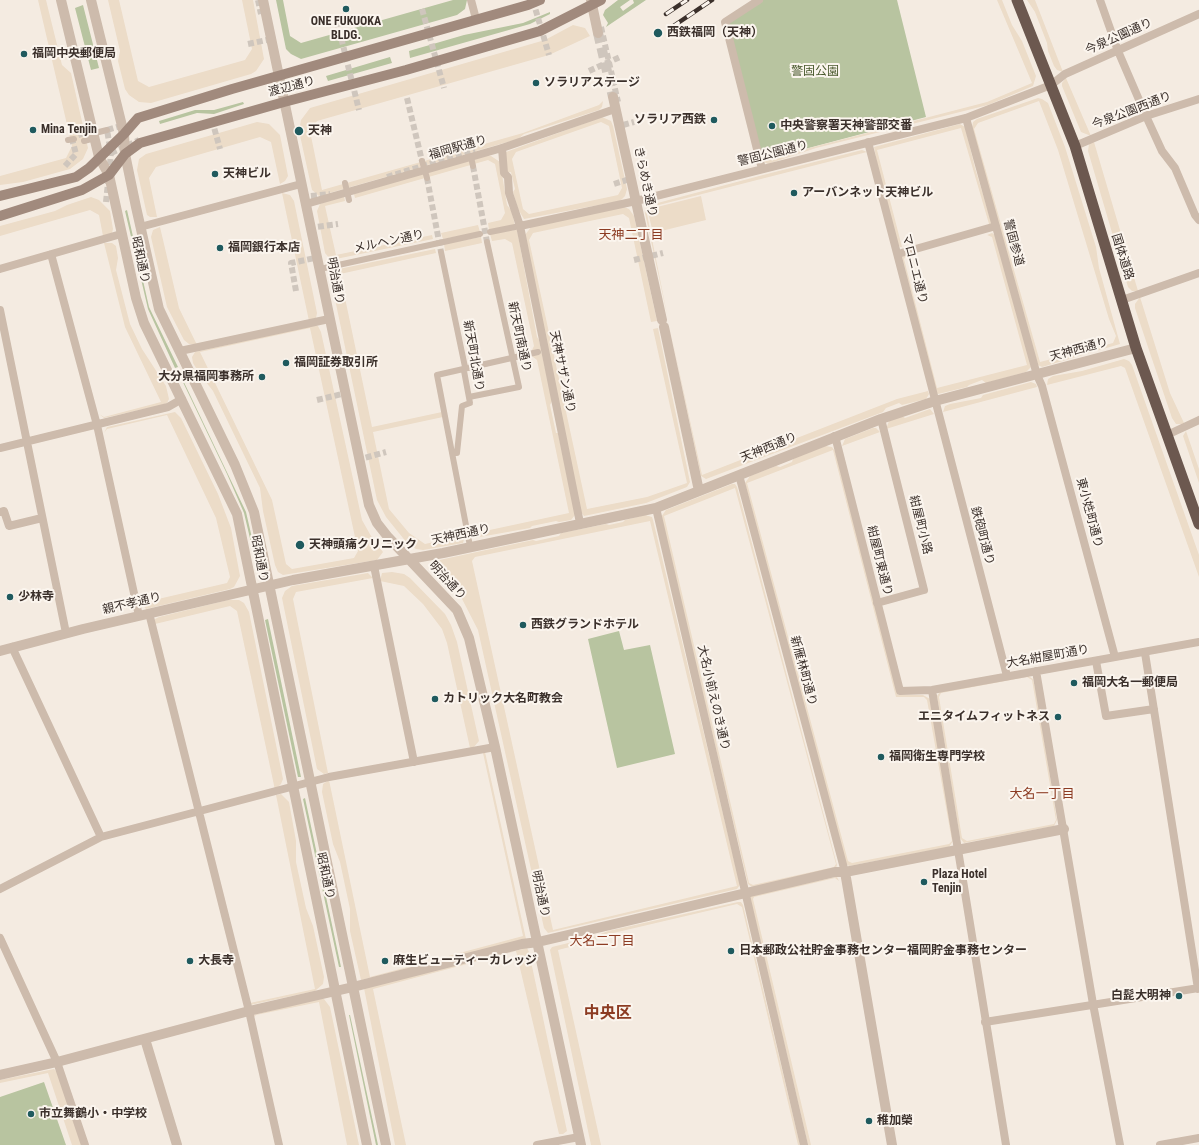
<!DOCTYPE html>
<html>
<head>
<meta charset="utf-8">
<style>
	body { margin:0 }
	canvas { display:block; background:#f4ebe1 }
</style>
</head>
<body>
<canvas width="1199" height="1145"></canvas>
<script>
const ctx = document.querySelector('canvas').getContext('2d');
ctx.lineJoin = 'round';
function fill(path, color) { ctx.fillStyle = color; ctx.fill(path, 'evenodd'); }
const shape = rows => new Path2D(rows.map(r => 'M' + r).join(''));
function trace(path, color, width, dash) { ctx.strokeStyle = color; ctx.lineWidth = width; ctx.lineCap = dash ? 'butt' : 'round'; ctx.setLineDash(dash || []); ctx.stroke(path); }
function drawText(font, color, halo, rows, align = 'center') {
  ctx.font = font + ' "Roboto Condensed","Noto Sans JP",sans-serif'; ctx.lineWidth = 4; ctx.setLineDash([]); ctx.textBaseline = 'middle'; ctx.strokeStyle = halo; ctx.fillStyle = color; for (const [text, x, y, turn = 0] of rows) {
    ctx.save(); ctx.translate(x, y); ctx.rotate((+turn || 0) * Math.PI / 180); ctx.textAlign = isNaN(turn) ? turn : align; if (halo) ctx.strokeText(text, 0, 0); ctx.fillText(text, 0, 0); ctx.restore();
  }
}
fill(shape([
	[276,0,283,0,290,36,301,43,453,0,467,0,465,9,457,15,301,59,291,54,286,49],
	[618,0,630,0,620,7,623,11,634,3,633,0,646,0,606,27,608,23,603,15,605,10],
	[761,0,897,0,926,117,763,160,728,22],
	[83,5,99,68,91,70,75,8],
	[550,12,550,14,530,24,410,58,409,51,464,35,523,23],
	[390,57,392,63,328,81,326,76],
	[243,102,244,104,214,114,197,113,160,124,159,121,195,110,214,110],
	[127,210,149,307,178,367,175,368,148,309,125,211],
	[180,376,181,376,246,512,255,551,253,551,244,513,227,474],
	[268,619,301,777,298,777,265,620],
	[619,631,624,650,650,645,675,754,617,768,588,639],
	[305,798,341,967,339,967,303,799],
	[349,1015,350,1015,378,1145,376,1145],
	[44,1082,66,1145,0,1145,0,1097]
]), '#b8c4a0');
fill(shape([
	[38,0,46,0,62,65,71,73,88,148,83,159,70,169,23,182,0,185,0,176,66,158,72,146],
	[108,0,119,0,138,81,149,87,245,60,252,49,242,0,253,0,264,59,256,71,251,74,151,103,139,102,129,95,125,89,118,61,120,51],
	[997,0,1002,0,1012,25,1022,41,1036,76,1033,86,988,105,816,148,768,164,764,162,763,160,987,102,1032,83],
	[1027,0,1035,0,1063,72,1057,70,1054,66,1048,51,1047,43,1035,12],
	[573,25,585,28,590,36,549,55,317,121,310,131,322,190,523,133,599,105,603,101,602,107,599,110,524,134,518,139,319,196,312,190,299,131,301,120,310,108,545,40],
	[1066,78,1091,136,1081,132,1062,86,1062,83],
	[1038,98,1042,99,1048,103,1065,147,1096,247,1099,268,1120,344,1042,367,1038,365,972,127,973,122,977,119],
	[1039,101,1058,150,1109,319,1116,336,1113,343,1040,362,974,129,978,123],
	[602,117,611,121,613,126,627,189,625,196,620,201,524,219,518,209,513,192,515,189,511,172,506,173,506,152],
	[601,122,609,126,622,188,618,195,529,214,523,209,512,159,516,152],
	[257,122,269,124,280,135,288,176,285,181,280,184,271,142,260,137,156,167,149,178,157,217,150,217,147,215,137,170,139,159,146,154],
	[960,124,965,127,975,168,992,224,989,224,961,128,877,150,902,247,900,247,897,244,878,168,874,147],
	[1094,142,1138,291,1132,291,1128,287,1088,151,1089,144],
	[862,150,867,152,651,207,647,214,668,319,645,213,647,207,650,205,763,175],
	[487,155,491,156,500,162,507,205,511,210,515,225,489,230,488,223,501,220,505,213,495,164,488,160,355,198,354,194],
	[282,193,290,195,294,201,317,313,316,318,309,321],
	[344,196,345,201,325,206,336,255,432,235,433,239,331,260,325,253,317,211,320,204,325,202],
	[701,196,706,220,653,233,649,216,653,208],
	[91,197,99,200,110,211,113,229,112,233,103,236,99,215,90,210,0,236,0,226,55,211,67,205],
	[624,207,629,209,634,216,657,321,651,322,629,218,623,214,533,233,529,240,587,509,647,497,687,483,653,329,658,328,690,482,687,487,646,503,584,516,581,512,525,235,531,227],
	[478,225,480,232,443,239,441,233],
	[160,227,179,308,197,345,189,344,184,340,167,307,151,237,153,230],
	[515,230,517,230,537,337,539,340,552,401,550,405,556,433,558,433,575,515,571,520,559,522,556,521,532,526,530,528,474,538,471,534,569,513,537,360,533,357,532,350,534,346,512,243,505,239,492,241,490,234],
	[992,233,995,235,1031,367,1026,372,986,383,982,380,969,385,967,387,938,394,936,392,902,257,907,255,904,259,937,388,1027,365,992,237,987,235],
	[481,237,482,243,445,251,444,244],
	[104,243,112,243,116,246,118,258,116,270,130,324,142,349,166,386,169,399,167,403,162,405,104,418,99,414,104,417,161,402,125,327],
	[435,249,436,253,340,274,372,427,442,412,443,417,373,432,389,509,409,533,425,544,465,535,463,543,423,550,416,549,407,543,386,517,377,500,331,280,334,272,339,269],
	[1140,297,1170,393,1184,423,1182,424,1176,424,1172,418,1152,359,1135,308,1135,304],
	[315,325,318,326,321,332,362,520,371,536,383,552,377,560,283,575,278,572,275,565,263,511,260,488,213,391,199,373,193,363,192,357,195,352],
	[310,328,358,551,354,558,292,569,286,564,272,500,200,352],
	[669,325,702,475,897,399,928,391,929,394,926,399,902,405,899,403,886,408,883,412,706,479,701,476],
	[1124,359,1129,361,1132,365,1199,555,1199,577,1125,368,1121,366,1047,385,1048,379,1053,376,1082,371],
	[1031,382,1036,384,1037,387,943,412,945,406,950,404,981,398,983,395],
	[930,409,934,414,886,429,889,421,902,416,905,418],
	[175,412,181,418,218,494,231,528,240,576,234,587,230,589,146,609,141,603,227,583,230,577,216,518,167,415,107,429,104,433,107,427],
	[873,428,876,428,880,432,842,446,845,439],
	[1186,431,1199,469,1199,483,1183,436],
	[825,446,832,447,835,451,898,695,923,695,930,699,953,841,949,847,849,866,846,864,745,483,750,476,776,466,780,467,792,462,793,459],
	[833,450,896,697,924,697,927,700,952,841,949,844,852,863,848,861,747,483],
	[732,484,735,484,737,487,837,865,836,868,752,887,748,884,661,517,666,510],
	[735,488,836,864,834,867,753,885,749,883,664,516],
	[645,515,652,517,653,520,740,885,737,889,548,933,544,928,478,630,461,597,438,573,436,569,437,564,440,560,444,559,533,540,536,541,559,536,561,533,606,524,609,525,623,522,625,520],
	[650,521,737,886,553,930,472,561,475,557],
	[392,572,404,574,410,578,445,614,451,625,457,642,479,741,473,748,470,748,447,643,442,629,423,604,404,586,380,581,382,573],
	[368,573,373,578,296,592,293,599,328,773,324,774,317,769,282,598,285,591,292,586],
	[228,600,239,600,244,603,249,612,283,779,281,784,275,790,237,611,230,606,155,624,154,623,155,619,159,617],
	[1027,675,1033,679,1038,702,1057,820,1054,826,964,843,960,838,937,696,941,690],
	[1027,677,1032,680,1056,820,1054,824,967,841,962,838,939,697,941,693],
	[485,752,526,939,361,980,350,931,350,909,340,862,333,844,322,792,323,784,329,780,370,977,523,936,483,753],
	[281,794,289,802,296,841,296,862,306,908,313,926,324,977,323,984,315,991,250,1005,250,1003,315,989,276,795],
	[835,877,837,877,839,881,835,878,754,897,753,899,811,1145,808,1145,750,897,753,895],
	[738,902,741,902,743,905,800,1145,798,1145,742,907,737,904,609,934,593,941,558,950,601,1145,591,1145,550,950,552,947,593,937,608,931],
	[527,948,529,952,567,1131,563,1134,559,1134,516,951,373,989,406,1145,395,1145,364,988],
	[318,998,324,999,330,1007,359,1145,347,1145,319,1002,256,1015,254,1017,254,1015],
	[54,1069,58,1073,82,1145,72,1145,48,1073,0,1083,0,1080]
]), '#ecdcc8');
trace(shape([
	[258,0,261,14],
	[533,1,549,55],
	[422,9,444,88],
	[337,21,359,110],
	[601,27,618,102],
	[248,44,267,40],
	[589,71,620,57],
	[407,98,422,161],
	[212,120,220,149],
	[623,125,634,122],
	[81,134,82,137],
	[111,153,139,140],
	[65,166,76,154,72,139],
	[473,166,487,242],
	[109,174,111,153,107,130,124,125],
	[387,177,475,150],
	[427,178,441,252],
	[614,184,633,178],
	[302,197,330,194],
	[106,202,108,183],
	[309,228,338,224],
	[634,260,663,253],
	[296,291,291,263,315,258],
	[317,400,342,394],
	[357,460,386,452]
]), '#cfc6bd', 6, [6, 3]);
trace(shape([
	[598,33,613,97]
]), '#cfc6bd', 10, [10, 5]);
trace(shape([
	[91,134,107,130],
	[68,140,74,139],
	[84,141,91,139,90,134],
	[471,157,473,166],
	[422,161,427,178],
	[490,232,520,226],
	[441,252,465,367,464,371,470,403,462,406,457,453,452,453],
	[320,269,480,234],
	[469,397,519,387,487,242],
	[470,546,437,375,538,352]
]), '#cdbbac', 6);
trace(shape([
	[471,0,476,19],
	[759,0,725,22,762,169],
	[1100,0,1118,51,1146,116,1162,151,1175,168,1195,215,1199,220],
	[966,118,1037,375,1042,386,1115,657],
	[868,142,1007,676],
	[1075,146,1146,116,1199,99],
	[502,148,504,173,508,177,509,193,520,226,580,523],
	[306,204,502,148,615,109],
	[520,226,636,201,966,118,1051,85,1065,74,1199,14],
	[140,227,301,184],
	[51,254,97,425,139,616],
	[898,254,996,226],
	[0,269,121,234],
	[1122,300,1199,273],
	[0,310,66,633],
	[180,351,329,319],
	[1167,435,1199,420],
	[835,436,900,691,932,690,1199,642],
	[0,448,168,407,182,399],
	[739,475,845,872],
	[656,508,804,1145],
	[0,512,4,511,9,526,42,518],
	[374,566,414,762],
	[877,603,924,590,881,419],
	[149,613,249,1011,279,1145],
	[12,647,101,837],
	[1145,653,1198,989],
	[1096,661,1106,716,1154,709],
	[1036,671,1093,1004,1120,1145],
	[932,690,1006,1145],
	[0,889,101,837,329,777,495,747],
	[0,938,57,1062,85,1145],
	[985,1022,1199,988],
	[537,1145,579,1137],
	[1160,1145,1199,1138]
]), '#cdbbac', 8);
trace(shape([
	[61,0,99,157,109,175,136,298,144,323,237,514,367,1145],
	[91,0,124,134,125,154,136,207,159,309,235,465,254,512,386,1145],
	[263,0,369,505,377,523,388,537,457,610,469,638,495,747,581,1145],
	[591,0,598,33],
	[613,97,662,320],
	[664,327,699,491],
	[0,651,83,629,293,580,443,553,656,508,881,419,935,401,1136,348],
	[845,872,892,1145],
	[145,1039,177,1145],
	[0,1075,57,1062,249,1011,353,987,522,944,538,942,835,872,845,872,1064,829]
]), '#cdbbac', 10);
trace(shape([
	[0,196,76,177,89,168,124,134,138,118,232,89,528,5,540,0],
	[0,216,82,190,109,175,125,154,140,143,284,102,406,70,540,31,601,0]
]), '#a18a7d', 10);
trace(shape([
	[1017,0,1075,146,1136,348,1199,524]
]), '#6c584f', 11);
const rail = shape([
	[666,14,687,0],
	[672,27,712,0]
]);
trace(rail, '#3b302b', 4.5);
trace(rail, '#fbf5ee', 3, [9]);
trace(shape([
	[345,183,349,200]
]), '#cdbbac', 6);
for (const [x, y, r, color] of [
	[346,9,4,"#1f5a5e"],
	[658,33,5,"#1f5a5e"],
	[24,54,4,"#1f5a5e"],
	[536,83,4,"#1f5a5e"],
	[714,120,4,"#1f5a5e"],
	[772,126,4,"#1f5a5e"],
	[33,130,4,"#1f5a5e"],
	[299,131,5,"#1f5a5e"],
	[215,174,4,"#1f5a5e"],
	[794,193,4,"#1f5a5e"],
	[220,248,4,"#1f5a5e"],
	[286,363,4,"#1f5a5e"],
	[262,377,4,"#1f5a5e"],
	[300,545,5,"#1f5a5e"],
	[10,597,4,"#1f5a5e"],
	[523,625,4,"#1f5a5e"],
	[1074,683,4,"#1f5a5e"],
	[435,699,4,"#1f5a5e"],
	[1058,717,4,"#1f5a5e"],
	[881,757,4,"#1f5a5e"],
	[924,882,4,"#1f5a5e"],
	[731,951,4,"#1f5a5e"],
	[190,961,4,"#1f5a5e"],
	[385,961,4,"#1f5a5e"],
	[1179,996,4,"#1f5a5e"],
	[31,1114,4,"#1f5a5e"],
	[869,1121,4,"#1f5a5e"]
]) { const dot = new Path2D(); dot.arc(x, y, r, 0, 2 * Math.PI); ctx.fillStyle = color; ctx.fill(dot); trace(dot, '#fbf5ee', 1.5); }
drawText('bold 12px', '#3b302b', '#fbf5ee', [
	["ONE FUKUOKA",346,22,"center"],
	["BLDG.",346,36,"center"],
	["西鉄福岡（天神）",667,33],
	["福岡中央郵便局",32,54],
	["ソラリアステージ",544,83],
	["ソラリア西鉄",706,120,"right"],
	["中央警察署天神警部交番",780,126],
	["Mina Tenjin",41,130],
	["天神",308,131],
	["天神ビル",223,174],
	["アーバンネット天神ビル",802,193],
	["福岡銀行本店",228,248],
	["福岡証券取引所",294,363],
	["大分県福岡事務所",254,377,"right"],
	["天神頭痛クリニック",309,545],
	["少林寺",18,597],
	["西鉄グランドホテル",531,625],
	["福岡大名一郵便局",1082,683],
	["カトリック大名町教会",443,699],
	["エニタイムフィットネス",1050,717,"right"],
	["福岡衛生専門学校",889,757],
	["Plaza Hotel",932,875],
	["Tenjin",932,889],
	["日本郵政公社貯金事務センター福岡貯金事務センター",739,951],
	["大長寺",198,961],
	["麻生ビューティーカレッジ",393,961],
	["白髭大明神",1171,996,"right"],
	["市立舞鶴小・中学校",39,1114],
	["稚加榮",877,1121]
], 'left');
drawText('12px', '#3b302b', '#fbf5ee', [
	["今泉公園通り",1119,37,-24],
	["渡辺通り",292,87,-15],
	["今泉公園西通り",1132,111,-21],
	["福岡駅通り",458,148,-16],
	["警固公園通り",773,154,-14],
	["きらめき通り",645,182,78],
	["メルヘン通り",389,242,-12],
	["警固参道",1013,243,75],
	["国体道路",1122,257,73],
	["昭和通り",140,260,78],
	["マロニエ通り",914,269,76],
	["明治通り",335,281,79],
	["新天町南通り",519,337,78],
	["天神西通り",1079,350,-15],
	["新天町北通り",473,356,80],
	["天神サザン通り",562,372,78],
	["天神西通り",769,448,-22],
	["東小姓町通り",1089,513,75],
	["紺屋町小路",920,525,76],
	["天神西通り",461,535,-12],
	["鉄砲町通り",982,536,75],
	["昭和通り",259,559,79],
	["紺屋町東通り",879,561,76],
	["明治通り",447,581,47],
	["親不孝通り",132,604,-13],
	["大名紺屋町通り",1048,657,-10],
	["新雁林町通り",803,671,75],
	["大名小前えのき通り",713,698,77],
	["昭和通り",325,876,78],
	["明治通り",540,894,78]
]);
drawText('12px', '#4a5a2e', '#fbf5ee', [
	["警固公園",815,72]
]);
drawText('13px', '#8c3b22', '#fbf5ee', [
	["天神二丁目",631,236],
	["大名一丁目",1042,795],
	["大名二丁目",602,942]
]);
drawText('bold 16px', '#8c3b22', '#fbf5ee', [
	["中央区",608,1014]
]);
</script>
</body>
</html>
